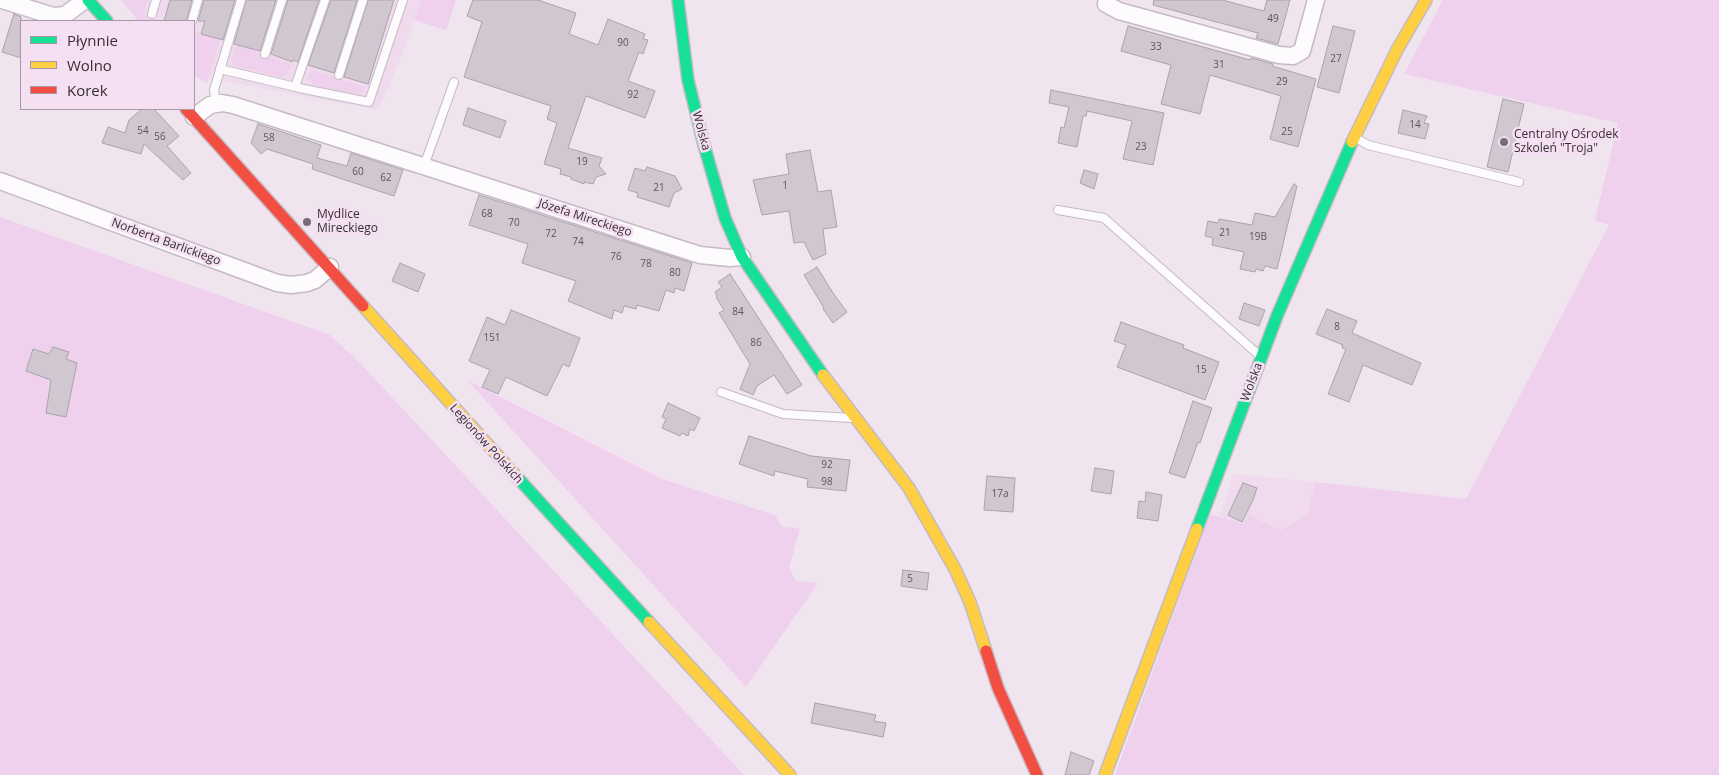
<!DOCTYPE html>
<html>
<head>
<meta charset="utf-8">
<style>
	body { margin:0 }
	#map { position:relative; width:1719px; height:775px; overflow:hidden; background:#f0e4ef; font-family:"Open Sans",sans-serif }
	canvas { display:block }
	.legend { position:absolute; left:20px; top:20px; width:175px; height:90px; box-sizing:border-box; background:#f5dff3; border:1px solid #a998a7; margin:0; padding:6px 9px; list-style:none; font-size:15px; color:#362e36 }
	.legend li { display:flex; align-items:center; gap:10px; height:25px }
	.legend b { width:25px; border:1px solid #a998a7 }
</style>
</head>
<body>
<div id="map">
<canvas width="1719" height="775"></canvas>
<ul class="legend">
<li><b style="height:6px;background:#16e098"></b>Płynnie</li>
<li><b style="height:6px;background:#ffcf43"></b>Wolno</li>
<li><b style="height:6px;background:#f24e42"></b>Korek</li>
</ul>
</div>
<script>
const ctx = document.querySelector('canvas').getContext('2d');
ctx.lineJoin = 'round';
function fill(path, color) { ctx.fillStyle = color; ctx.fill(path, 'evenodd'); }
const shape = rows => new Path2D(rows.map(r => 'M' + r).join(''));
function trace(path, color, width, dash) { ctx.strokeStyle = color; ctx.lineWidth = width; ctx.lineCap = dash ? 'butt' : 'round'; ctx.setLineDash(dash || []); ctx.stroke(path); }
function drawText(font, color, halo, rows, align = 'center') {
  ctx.font = font + ' "Open Sans",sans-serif'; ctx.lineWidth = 5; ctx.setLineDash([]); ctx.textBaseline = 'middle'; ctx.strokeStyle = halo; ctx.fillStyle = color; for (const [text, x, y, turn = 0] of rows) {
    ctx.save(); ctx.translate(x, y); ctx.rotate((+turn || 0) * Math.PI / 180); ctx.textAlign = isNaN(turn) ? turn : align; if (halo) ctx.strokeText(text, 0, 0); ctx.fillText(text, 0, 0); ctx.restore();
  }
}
fill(shape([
	[148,0,421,0,401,58,378,110,208,78,194,67,194,21,150,21,143,14],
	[1234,474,1315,482,1308,514,1281,530,1248,515,1243,524,1219,516]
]), '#efdbed');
fill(shape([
	[121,0,148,0,143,14,164,21,138,21],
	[421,0,456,0,446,30,414,20],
	[1443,0,1719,0,1719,775,1115,775,1210,514,1243,524,1248,515,1281,530,1308,514,1315,482,1466,499,1609,225,1595,220,1618,123,1404,74],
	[194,32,218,39,219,43,207,83,194,76],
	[237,45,291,64,288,72,284,78,235,66,231,59],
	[311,70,366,87,362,93,355,94,314,85,307,78],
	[0,217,330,335,360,363,744,775,0,775],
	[467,380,662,479,775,515,781,526,800,529,789,568,796,581,818,583,746,687]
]), '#efd1ed');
const building = shape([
	[170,0,192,0,186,21,164,21,170,0],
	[204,0,235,0,223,40,201,34,205,21,198,21,204,0],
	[246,0,276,0,260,51,234,44,246,0],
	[288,0,319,0,298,62,293,60,292,62,271,54,288,0],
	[331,0,357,0,334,73,308,65,331,0],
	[368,0,394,0,368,84,344,77,368,0],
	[473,0,538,0,576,13,569,34,598,45,608,19,645,34,643,39,648,40,643,54,639,52,628,81,655,91,645,118,586,96,568,148,602,158,599,166,606,174,596,177,593,184,584,182,584,184,571,179,571,177,560,174,561,169,544,164,557,123,547,119,551,106,464,77,482,22,467,16,473,0],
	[1154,0,1222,0,1264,11,1267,0,1290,0,1278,44,1256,38,1258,33,1153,5,1154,0],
	[14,14,21,17,21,58,2,52,14,14],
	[1128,26,1250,60,1251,58,1273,64,1272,66,1316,79,1298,147,1270,139,1281,96,1210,75,1200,114,1161,104,1171,65,1121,51,1128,26],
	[1333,26,1355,31,1339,93,1317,87,1333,26],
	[1051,90,1164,113,1153,165,1123,159,1132,121,1087,111,1086,116,1083,116,1077,147,1058,143,1061,127,1064,128,1069,107,1049,103,1051,90],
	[1503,99,1524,104,1508,172,1487,167,1503,99],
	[468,108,506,121,500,138,463,125,468,108],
	[142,109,154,109,179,136,167,146,191,173,183,180,144,144,141,154,102,143,108,127,125,133,129,120,142,109],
	[1403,110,1427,116,1424,123,1429,124,1425,139,1398,133,1403,110],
	[258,124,321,145,317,158,347,166,351,153,403,170,394,196,312,169,313,164,267,149,261,154,251,143,258,124],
	[810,150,818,192,831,190,837,227,823,229,826,254,813,260,804,242,794,243,789,211,762,215,753,180,789,174,786,154,810,150],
	[647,167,675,176,682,189,674,193,669,207,637,197,638,193,628,190,635,168,645,171,647,167],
	[1084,170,1098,174,1094,189,1080,183,1084,170],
	[1294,184,1297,186,1277,269,1265,266,1263,271,1256,269,1255,272,1240,269,1244,252,1212,245,1213,238,1205,236,1208,221,1218,223,1219,219,1252,225,1255,213,1275,217,1294,184],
	[479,195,692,263,684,291,675,288,674,293,666,290,659,311,637,305,636,309,624,306,622,313,614,310,612,319,568,301,576,281,522,263,528,244,469,225,479,195],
	[400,263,425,274,418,292,392,281,400,263],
	[817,267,833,293,847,312,833,323,823,309,824,308,804,275,817,267],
	[730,274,802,385,787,394,774,375,757,386,753,395,740,389,750,364,719,313,724,310,716,297,717,296,715,292,722,287,718,282,730,274],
	[1244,303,1265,310,1259,326,1239,319,1244,303],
	[1327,309,1357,321,1352,333,1421,363,1412,385,1363,365,1349,402,1328,394,1346,349,1342,348,1343,345,1316,334,1327,309],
	[511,310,580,338,569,367,563,364,547,396,506,377,498,394,482,387,490,370,469,361,487,317,505,325,511,310],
	[1121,322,1184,345,1183,348,1219,362,1205,400,1117,367,1126,345,1114,341,1121,322],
	[53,347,69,352,66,359,77,363,66,417,46,413,51,380,26,371,33,349,49,354,53,347],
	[1193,401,1212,408,1200,443,1198,442,1185,478,1169,473,1193,401],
	[668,403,700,418,694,431,690,429,688,436,682,433,680,436,662,428,666,419,662,417,668,403],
	[749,436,811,456,850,460,846,491,807,487,808,479,775,471,774,476,739,464,749,436],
	[1095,468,1114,471,1111,494,1091,491,1095,468],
	[987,476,1015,478,1013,512,984,510,987,476],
	[1243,483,1257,488,1253,500,1242,522,1228,515,1243,483],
	[1146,492,1162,495,1158,521,1137,518,1139,501,1145,502,1146,492],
	[903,570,929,573,927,590,901,586,903,570],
	[815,703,876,715,874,721,886,723,883,737,811,723,815,703],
	[1071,752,1094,761,1089,775,1065,775,1071,752]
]);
fill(building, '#d1c7d0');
trace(building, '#aba2aa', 1);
const lane = shape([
	[152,14,156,0],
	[192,21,198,0],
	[265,54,282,0],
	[220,69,304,89,369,102,403,0],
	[339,75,363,0],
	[295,87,325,0],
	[216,104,214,90,241,0],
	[1356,138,1368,145,1519,182],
	[424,166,454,82],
	[1058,210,1104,218,1260,356],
	[721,392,783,414,851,418]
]);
const street = shape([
	[2,0,53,16,65,15,85,0],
	[1107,0,1106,4,1119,11,1279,55,1293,56,1302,51,1316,0],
	[194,117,210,105,222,103,233,105,700,255,730,258,742,257],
	[0,181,277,283,291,285,307,283,315,280,330,267]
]);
const fast = shape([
	[88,0,107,21],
	[678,0,688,80,704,145,725,218,742,257,823,375],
	[517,477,649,622],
	[1197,529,1277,316,1352,142]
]);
const slow = shape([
	[1352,142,1397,50,1426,0],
	[363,306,517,477],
	[823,375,909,488,955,569,970,602,986,651],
	[649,622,790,775],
	[1105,775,1197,529]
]);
const jam = shape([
	[186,109,363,306],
	[986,651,998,688,1037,775]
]);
trace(lane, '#c4bbc4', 10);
trace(street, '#c4bbc4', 19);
trace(fast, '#c4bbc4', 14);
trace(slow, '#c4bbc4', 14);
trace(jam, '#c4bbc4', 14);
trace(lane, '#fdfbfd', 8);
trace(street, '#fdfbfd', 16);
trace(fast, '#16e098', 11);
trace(slow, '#ffcf43', 11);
trace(jam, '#f24e42', 11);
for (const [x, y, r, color] of [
	[1504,142,5,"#776e77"],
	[307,222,5,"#776e77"]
]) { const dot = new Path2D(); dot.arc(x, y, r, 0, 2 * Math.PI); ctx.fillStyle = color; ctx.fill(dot); trace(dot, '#f5dff3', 2); }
drawText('10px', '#5d545c', null, [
	["49",1273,19],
	["90",623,43],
	["33",1156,47],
	["27",1336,59],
	["31",1219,65],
	["29",1282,82],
	["92",633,95],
	["14",1415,125],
	["54",143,131],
	["25",1287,132],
	["56",160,137],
	["58",269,138],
	["23",1141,147],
	["19",582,162],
	["60",358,172],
	["62",386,178],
	["1",785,186],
	["21",659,188],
	["68",487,214],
	["70",514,223],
	["21",1225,233],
	["72",551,234],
	["19B",1258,237],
	["74",578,242],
	["76",616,257],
	["78",646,264],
	["80",675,273],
	["84",738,312],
	["8",1337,327],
	["151",492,338],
	["86",756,343],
	["15",1201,370],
	["92",827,465],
	["98",827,482],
	["17a",1000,494],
	["5",910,579]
]);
drawText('12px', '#362e36', '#f5dff3', [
	["Wolska",701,131,75],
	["Józefa Mireckiego",585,218,18],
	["Norberta Barlickiego",166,242,20],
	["Wolska",1252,382,-69],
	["Legionów Polskich",486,444,48]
]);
drawText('12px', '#362e36', '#f5dff3', [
	["Centralny Ośrodek",1514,135],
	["Szkoleń \"Troja\"",1514,149],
	["Mydlice",317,215],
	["Mireckiego",317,229]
], 'left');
</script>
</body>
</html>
